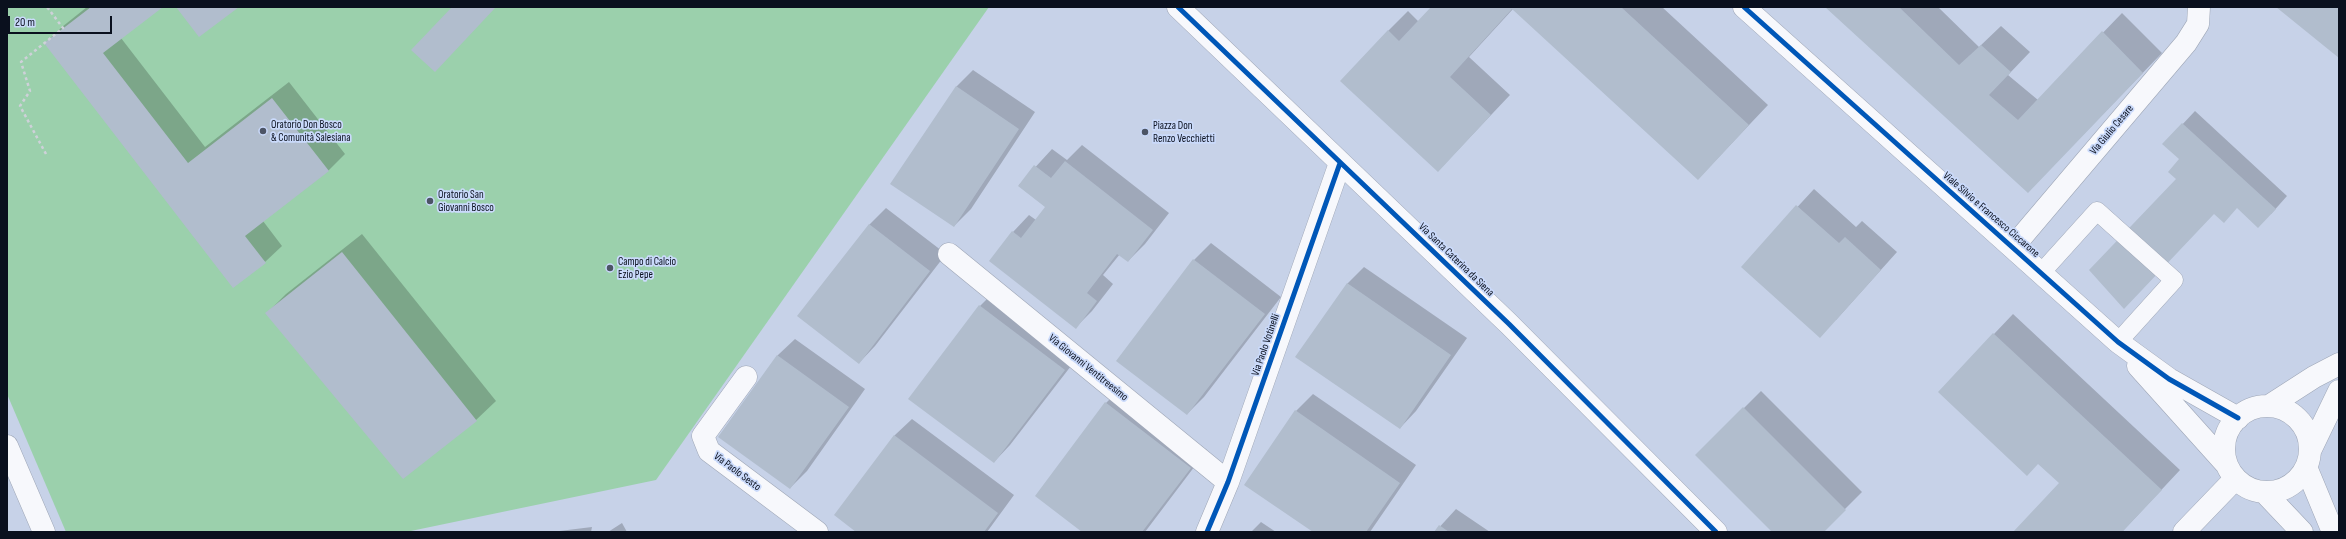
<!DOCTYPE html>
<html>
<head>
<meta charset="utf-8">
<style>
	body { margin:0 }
	#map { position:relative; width:2346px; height:539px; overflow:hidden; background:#c7d2e8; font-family:"Sofia Sans Condensed",sans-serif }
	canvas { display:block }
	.frame { position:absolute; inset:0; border:8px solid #0a101e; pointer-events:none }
	.scale { position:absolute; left:8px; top:16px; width:104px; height:18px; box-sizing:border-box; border:2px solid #0a101e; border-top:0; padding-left:5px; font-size:12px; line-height:14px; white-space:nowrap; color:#0a101e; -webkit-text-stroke:3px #cadafb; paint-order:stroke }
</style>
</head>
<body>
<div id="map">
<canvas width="2346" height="539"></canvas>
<div class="frame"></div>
<div class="scale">20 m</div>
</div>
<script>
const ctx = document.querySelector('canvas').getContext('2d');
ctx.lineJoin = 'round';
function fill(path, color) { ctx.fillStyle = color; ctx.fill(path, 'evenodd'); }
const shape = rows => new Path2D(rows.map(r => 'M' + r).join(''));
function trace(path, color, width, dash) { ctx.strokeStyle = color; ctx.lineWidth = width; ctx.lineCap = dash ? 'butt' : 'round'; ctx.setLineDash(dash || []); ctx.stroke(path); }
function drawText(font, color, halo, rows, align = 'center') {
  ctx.font = font + ' "Sofia Sans Condensed",sans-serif'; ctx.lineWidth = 3.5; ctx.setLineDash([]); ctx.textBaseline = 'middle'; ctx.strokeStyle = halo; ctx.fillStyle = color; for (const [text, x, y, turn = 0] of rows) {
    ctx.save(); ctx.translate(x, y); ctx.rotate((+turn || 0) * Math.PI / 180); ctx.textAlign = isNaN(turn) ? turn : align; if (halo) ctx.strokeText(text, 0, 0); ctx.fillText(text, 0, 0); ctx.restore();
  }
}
fill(shape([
	[7,7,989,7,656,480,406,532,66,532,7,394]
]), '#9bd0ac');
fill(shape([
	[87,7,161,7,121,38,205,147,289,82,345,154,328,171,263,221,282,246,265,262,45,43,62,27],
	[1432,7,1662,7,1768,105,1698,179,1513,9,1469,57,1510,95,1438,171,1388,31,1408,11,1419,22],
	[1827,7,1938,7,1979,47,2001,26,2030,52,2008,75,2038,100,2122,13,2162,53,2047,172],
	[973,70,1035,112,971,209,954,226,956,87],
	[2195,111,2287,196,2271,214,2238,207,2178,179,2180,159,2164,144],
	[1082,145,1169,213,1145,244,1128,261,1120,254,1103,275,1113,284,1092,311,1076,327,1013,232,1029,215,1036,220,1047,207,1019,185,1052,149,1067,160],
	[1814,189,1856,227,1862,221,1897,252,1836,320,1742,267],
	[886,208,946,254,875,346,859,363,869,225],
	[362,234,496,401,476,420,403,477,267,313,286,294],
	[1211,243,1281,297,1204,397,1187,414,1194,260],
	[1364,267,1467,338,1416,411,1400,428,1347,284],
	[997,289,1081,353,1010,445,994,462,980,306],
	[2013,314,2180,470,2122,532,2014,532,2060,483,2038,463,1939,392],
	[795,339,865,389,807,471,790,488,720,437,778,355],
	[1123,386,1207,450,1145,532,1084,532,1106,403],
	[1761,391,1862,492,1822,532,1773,532,1697,455],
	[1313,394,1416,465,1370,532,1315,532,1296,411],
	[912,419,1014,495,987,532,858,532,835,515,895,435],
	[1456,509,1490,532,1435,532],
	[1261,522,1276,532,1251,532],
	[622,523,627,532,608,532],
	[592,527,591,532,551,532]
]), '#0003');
fill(shape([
	[91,7,163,7,103,53,188,163,272,98,329,171,245,236,266,263,233,288,44,43],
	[176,7,239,7,199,37],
	[452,7,496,7,435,72,411,50],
	[1431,7,1621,7,1749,125,1698,180,1512,9,1450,77,1491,115,1438,172,1340,81,1388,30,1399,41],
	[1825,7,1899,7,1959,65,1981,45,2011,72,1989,95,2018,120,2102,31,2143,73,2028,193],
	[2276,7,2339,7,2339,58],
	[956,86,1019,129,954,227,890,184],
	[2182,123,2276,209,2258,228,2237,208,2224,223,2214,214,2124,309,2089,270,2176,179,2168,172,2179,159,2162,144],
	[1065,161,1153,230,1128,262,1117,254,1087,293,1097,301,1076,329,989,261,1012,231,1021,238,1045,207,1018,186,1034,165,1051,178],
	[1796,205,1839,243,1845,237,1881,270,1820,338,1741,267],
	[869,224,930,271,859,364,797,316],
	[342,252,477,421,403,479,265,313],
	[1193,259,1265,314,1187,415,1116,361],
	[1347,283,1451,355,1400,429,1295,357],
	[979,305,1065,370,994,463,908,399],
	[1993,333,2162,490,2122,532,2013,532,2059,483,2038,464,2027,476,1938,392],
	[777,355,849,407,790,489,718,437],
	[1105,402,1191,468,1142,532,1082,532,1035,496],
	[1743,407,1846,510,1824,532,1772,532,1695,455],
	[1295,410,1400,483,1366,532,1313,532,1244,485],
	[894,435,998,513,984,532,856,532,834,515],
	[1439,525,1449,532,1434,532]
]), '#b1bdcd');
const lane = shape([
	[2041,273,2097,211,2174,280,2118,342]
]);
const street = shape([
	[1178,7,1509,324,1716,532],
	[2013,247,2186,43,2198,24,2199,7],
	[949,254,1228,482],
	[746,377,703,436,709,451,817,532],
	[7,446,44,532],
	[1207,532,1228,482,1340,163],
	[2184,532,2235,479]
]);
const secondary = shape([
	[1744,7,2118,342,2169,379,2238,418],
	[2138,366,2226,464],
	[2269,406,2314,377,2339,364],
	'2224 449a43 43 0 1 1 86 0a43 43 0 1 1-86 0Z',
	[2310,451,2339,391],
	[2306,467,2333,532],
	[2265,493,2302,532]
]);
trace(lane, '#9ea6b6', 19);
trace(street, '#9ea6b6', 23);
trace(secondary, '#9ea6b6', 23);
trace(shape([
	[46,154,20,106,30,91,21,62,63,28,47,7]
]), '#ced1d9', 2.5, [3, 3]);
trace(lane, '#f7f8fc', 18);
trace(street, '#f7f8fc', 22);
trace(secondary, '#f7f8fc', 22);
trace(shape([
	[1178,7,1509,324,1716,532],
	[1744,7,2118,342,2169,379,2238,418],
	[1207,532,1228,482,1340,163]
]), '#0057b8', 5);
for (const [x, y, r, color] of [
	[263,131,4,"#4c5465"],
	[1145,132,4,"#4c5465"],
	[430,201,4,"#4c5465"],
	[610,268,4,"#4c5465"]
]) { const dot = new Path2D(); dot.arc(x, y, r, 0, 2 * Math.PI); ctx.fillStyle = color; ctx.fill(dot); trace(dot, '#cadafb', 1.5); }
drawText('11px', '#0a101e', '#cadafb', [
	["Oratorio Don Bosco",271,125],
	["& Comunità Salesiana",271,138],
	["Piazza Don",1153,126],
	["Renzo Vecchietti",1153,139],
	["Oratorio San",438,195],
	["Giovanni Bosco",438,208],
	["Campo di Calcio",618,262],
	["Ezio Pepe",618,275]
], 'left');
drawText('11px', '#0a101e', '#cadafb', [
	["Via Giulio Cesare",2112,130,-50],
	["Viale Silvio e Francesco Ciccarone",1991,215,41],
	["Via Santa Caterina da Siena",1456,260,44],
	["Via Paolo Votinelli",1266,345,-71],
	["Via Giovanni Ventitreesimo",1088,368,39],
	["Via Paolo Sesto",737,472,37]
]);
</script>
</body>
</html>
